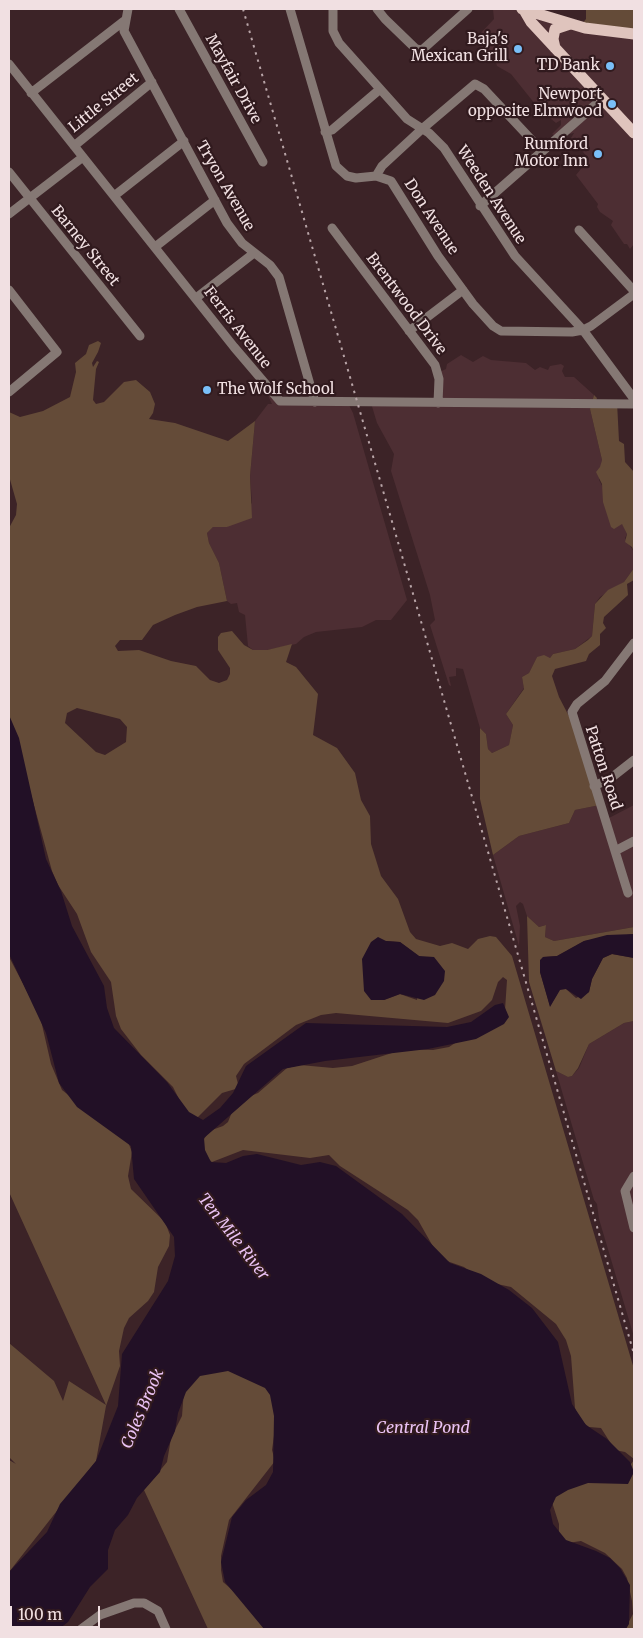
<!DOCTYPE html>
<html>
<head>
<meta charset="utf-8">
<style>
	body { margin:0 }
	#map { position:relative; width:643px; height:1638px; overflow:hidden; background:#3c2327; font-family:Merriweather,serif }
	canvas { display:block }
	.frame { position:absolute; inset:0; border:10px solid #f1e0e2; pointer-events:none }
	.scale { position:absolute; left:10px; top:1606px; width:90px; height:22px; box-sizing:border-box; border:2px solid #f1e0e2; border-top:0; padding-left:6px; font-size:15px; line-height:18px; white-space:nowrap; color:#f1e0e2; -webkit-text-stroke:4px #311a1e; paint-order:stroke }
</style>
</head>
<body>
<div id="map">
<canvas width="643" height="1638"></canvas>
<div class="frame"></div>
<div class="scale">100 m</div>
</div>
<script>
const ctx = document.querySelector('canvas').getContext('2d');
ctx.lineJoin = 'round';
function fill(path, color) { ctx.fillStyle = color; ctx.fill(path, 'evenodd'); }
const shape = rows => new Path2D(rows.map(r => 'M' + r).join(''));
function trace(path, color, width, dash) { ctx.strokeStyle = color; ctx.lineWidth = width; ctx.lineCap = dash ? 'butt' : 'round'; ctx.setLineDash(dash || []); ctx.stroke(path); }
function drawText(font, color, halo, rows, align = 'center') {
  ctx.font = font + ' Merriweather,serif'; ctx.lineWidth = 4.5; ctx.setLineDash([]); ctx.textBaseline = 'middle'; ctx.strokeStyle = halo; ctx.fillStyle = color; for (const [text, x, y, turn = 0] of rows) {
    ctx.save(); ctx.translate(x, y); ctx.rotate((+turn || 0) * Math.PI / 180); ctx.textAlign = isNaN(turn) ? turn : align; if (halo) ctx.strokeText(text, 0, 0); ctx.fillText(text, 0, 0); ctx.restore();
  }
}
fill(shape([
	[493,9,529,9,634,34,634,244,630,249,627,244,624,244,611,225,613,221,600,212,597,207,598,204,576,175,589,159,571,138,574,133,557,137,552,134,561,125,561,120,556,123,539,109,511,74,497,66,493,53,482,47,477,37,494,19],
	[461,355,473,362,483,356,491,360,526,363,535,370,540,367,548,370,550,366,561,364,564,366,562,371,565,377,574,377,594,395,590,409,602,460,599,480,624,527,627,534,625,538,634,552,634,568,624,582,600,597,595,604,592,636,575,649,553,654,550,658,537,657,529,673,522,677,524,688,506,714,513,725,509,745,492,753,488,749,486,734,480,728,463,669,456,668,456,676,449,677,451,686,449,685,430,625,435,620,430,595,391,471,394,454,377,423,371,403,436,401,437,373,446,369,447,364],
	[265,389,278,397,347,401,353,413,407,600,391,620,376,620,362,627,316,632,304,637,296,644,267,650,253,650,248,646,245,615,239,612,237,603,231,604,227,601,219,563,209,543,207,533,213,527,227,527,252,503,250,476,255,421,268,404,272,404],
	[600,805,609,818,634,805,634,927,554,941,545,937,546,925,539,927,527,916,523,904,520,902,516,906,520,926,519,946,493,855,519,836,569,823,575,810],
	[634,1021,634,1337,599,1219,597,1204,594,1200,556,1071,568,1077,572,1076,579,1068,589,1044,624,1023]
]), '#4d2e33');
fill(shape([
	[586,9,634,9,634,34,582,24,586,19],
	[98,341,101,343,98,352,92,363,93,367,97,361,99,362,96,369,93,400,96,404,104,402,124,382,136,380,150,392,155,404,153,413,149,419,175,423,228,441,255,421,250,476,252,518,227,527,213,527,207,533,209,543,219,563,227,601,197,607,175,615,153,625,142,640,120,640,115,646,118,651,139,650,171,661,196,666,210,680,219,683,227,680,230,674,230,668,218,650,218,637,221,633,232,631,244,645,253,650,267,650,292,644,286,662,296,667,318,694,313,735,337,748,355,773,361,800,370,816,371,844,381,876,398,899,410,932,416,939,440,946,452,943,468,949,478,939,490,936,496,937,512,956,634,1369,634,1459,625,1452,615,1450,601,1428,589,1427,579,1419,575,1408,571,1356,566,1340,556,1324,511,1287,483,1281,464,1267,444,1260,435,1250,418,1220,408,1210,340,1166,329,1155,310,1158,243,1150,212,1162,206,1157,201,1144,209,1131,223,1126,228,1122,236,1102,258,1093,287,1068,300,1065,333,1068,352,1066,404,1049,433,1050,449,1047,505,1010,507,980,503,977,498,982,492,1000,481,1011,448,1023,336,1013,321,1015,296,1025,244,1064,236,1076,239,1088,222,1093,195,1120,184,1109,173,1087,141,1055,121,1029,116,1016,111,982,91,952,77,914,58,885,52,871,29,787,9,731,9,528,16,515,17,504,9,476,9,412,20,417,43,411,70,397,76,372,75,363,86,354,89,345],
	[77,708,120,719,127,727,126,742,105,755,96,752,65,723,67,713],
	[386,941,400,942,419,956,417,1000,400,994,384,1000],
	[594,395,597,398,596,401,617,402,619,441,624,444,625,462,634,472,634,552,632,547,625,542,627,534,622,524,614,529,611,527,603,502,602,484,596,472,600,467,602,460,590,409],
	[634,568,634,580,627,584,628,595,604,617,603,623,606,628,600,634,600,645,589,654,586,661,555,669,552,676,559,697,573,724,600,805,575,810,569,823,519,836,493,855,480,799,480,728,486,734,488,749,492,753,509,745,513,725,506,714,524,689,522,677,529,673,537,657,544,655,550,658,553,654,575,649,588,640,592,636,595,604,608,590,624,582],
	[527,916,539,927,546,925,545,937,554,941,634,927,634,934,584,941,557,956,543,957,540,972,550,1006,560,989,566,989,576,998,589,992,592,979,603,958,612,954,634,958,634,1021,624,1023,589,1044,578,1068,572,1076,568,1077,556,1071,529,982],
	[9,957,40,1016,51,1064,62,1090,128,1142,132,1152,128,1176,131,1189,165,1222,170,1235,169,1246,158,1267,154,1292,148,1301,129,1318,124,1328,119,1351,120,1366,106,1406,96,1461,9,1572,9,1460,16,1464,9,1457,9,1343,54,1381,63,1401,69,1381,106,1405,9,1192],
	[228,1365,270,1389,276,1422,272,1450,275,1461,229,1520,221,1556,221,1570,223,1582,254,1609,269,1629,208,1629,144,1490,167,1462,171,1438,182,1416,184,1390,194,1372],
	[634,1460,634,1629,625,1629,633,1614,632,1601,627,1578,622,1569,605,1553,581,1541,568,1543,559,1534,559,1524,551,1499,553,1488,628,1468]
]), '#644b38');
fill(shape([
	[9,715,19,738,46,859,61,891,72,926,104,986,107,1008,114,1028,167,1082,189,1112,203,1120,220,1108,233,1093,246,1066,306,1023,447,1027,471,1022,495,1005,503,1003,509,1017,504,1024,476,1039,428,1049,325,1061,283,1069,204,1138,205,1150,211,1162,226,1163,243,1156,257,1154,301,1165,320,1162,336,1166,402,1214,450,1263,481,1274,509,1290,532,1308,558,1342,572,1404,586,1425,607,1439,630,1462,634,1472,628,1484,588,1483,568,1490,556,1497,550,1510,553,1524,566,1540,596,1551,610,1558,620,1568,630,1585,629,1624,626,1629,264,1629,225,1582,221,1562,232,1517,246,1500,266,1485,273,1472,274,1416,270,1395,265,1388,228,1371,200,1376,186,1392,178,1413,175,1431,164,1456,160,1472,137,1498,128,1515,115,1530,108,1550,108,1569,90,1587,68,1622,59,1629,9,1629,9,1572,47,1532,60,1504,96,1461,118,1406,122,1354,168,1281,175,1256,174,1237,134,1179,131,1146,77,1107,59,1083,46,1033,9,954],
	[634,934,634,958,612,954,603,958,592,979,589,992,581,999,566,989,560,990,550,1007,540,972,540,960,543,957,557,956,584,941,607,935],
	[378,937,386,941,400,942,419,956,434,957,445,971,444,981,435,995,424,1000,400,994,384,1000,371,1000,364,991,362,959,371,942]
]), '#221026');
trace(shape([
	[128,9,124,31,227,223,242,243,270,265,279,277,315,402],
	[179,9,263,162],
	[290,9,336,166,347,176,356,178,376,176,391,181,438,256,473,304,493,326,501,331,572,332,583,330,591,326,634,294],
	[333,9,333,31,339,43,407,119,429,133,444,148,515,256,583,330,634,399],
	[377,9,385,19,416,49,422,50,468,9],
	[9,64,234,347,280,401,634,404],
	[31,93,124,21],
	[325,132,332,130,379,90],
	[74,146,152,82],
	[9,172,140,336],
	[376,176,382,166,422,129,475,84,484,89,542,151],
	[114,196,184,141],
	[480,206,602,99],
	[9,214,83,157],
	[332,228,435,365,439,379,438,403],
	[579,230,634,291],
	[155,247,215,200],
	[9,290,57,352,9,392],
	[196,298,254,253],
	[409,331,463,290],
	[594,786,611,778,634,760],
	[615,851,634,841],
	[628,893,572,712,577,704,605,681,634,643],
	[634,1176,625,1191,634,1228],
	[81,1629,100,1615,134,1603,144,1603,158,1611,166,1629]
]), '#857874', 9);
trace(shape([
	[522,9,585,28,634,34],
	[524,10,531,22,634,133],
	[555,48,553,39,555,29,570,24]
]), '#dfc4bd', 11);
trace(shape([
	[243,9,634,1354]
]), '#b8a4a7', 2, [2.5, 5]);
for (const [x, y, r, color] of [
	[518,49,5,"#79bff8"],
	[610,66,5,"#79bff8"],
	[612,104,5,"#79bff8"],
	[598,154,5,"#79bff8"],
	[207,390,5,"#79bff8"]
]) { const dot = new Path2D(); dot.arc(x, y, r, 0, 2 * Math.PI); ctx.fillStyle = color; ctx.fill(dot); trace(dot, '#311a1e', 2); }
drawText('15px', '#f1e0e2', '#311a1e', [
	["Baja's",508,40],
	["Mexican Grill",508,57],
	["TD Bank",600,66],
	["Newport",602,95],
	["opposite Elmwood",602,112],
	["Rumford",588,145],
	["Motor Inn",588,162],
	["The Wolf School",217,390,"left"]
], 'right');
drawText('15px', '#f1e0e2', '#311a1e', [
	["Mayfair Drive",233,79,61],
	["Little Street",104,103,-39],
	["Tryon Avenue",225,186,60],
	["Weeden Avenue",491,195,57],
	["Don Avenue",431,217,57],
	["Barney Street",85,246,51],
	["Brentwood Drive",406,304,53],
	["Ferris Avenue",237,328,52],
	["Patton Road",603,768,72]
]);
drawText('italic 16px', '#ebc3f5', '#311a1e', [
	["Ten Mile River",233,1237,52],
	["Coles Brook",143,1409,-67],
	["Central Pond",423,1428]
]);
</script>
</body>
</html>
